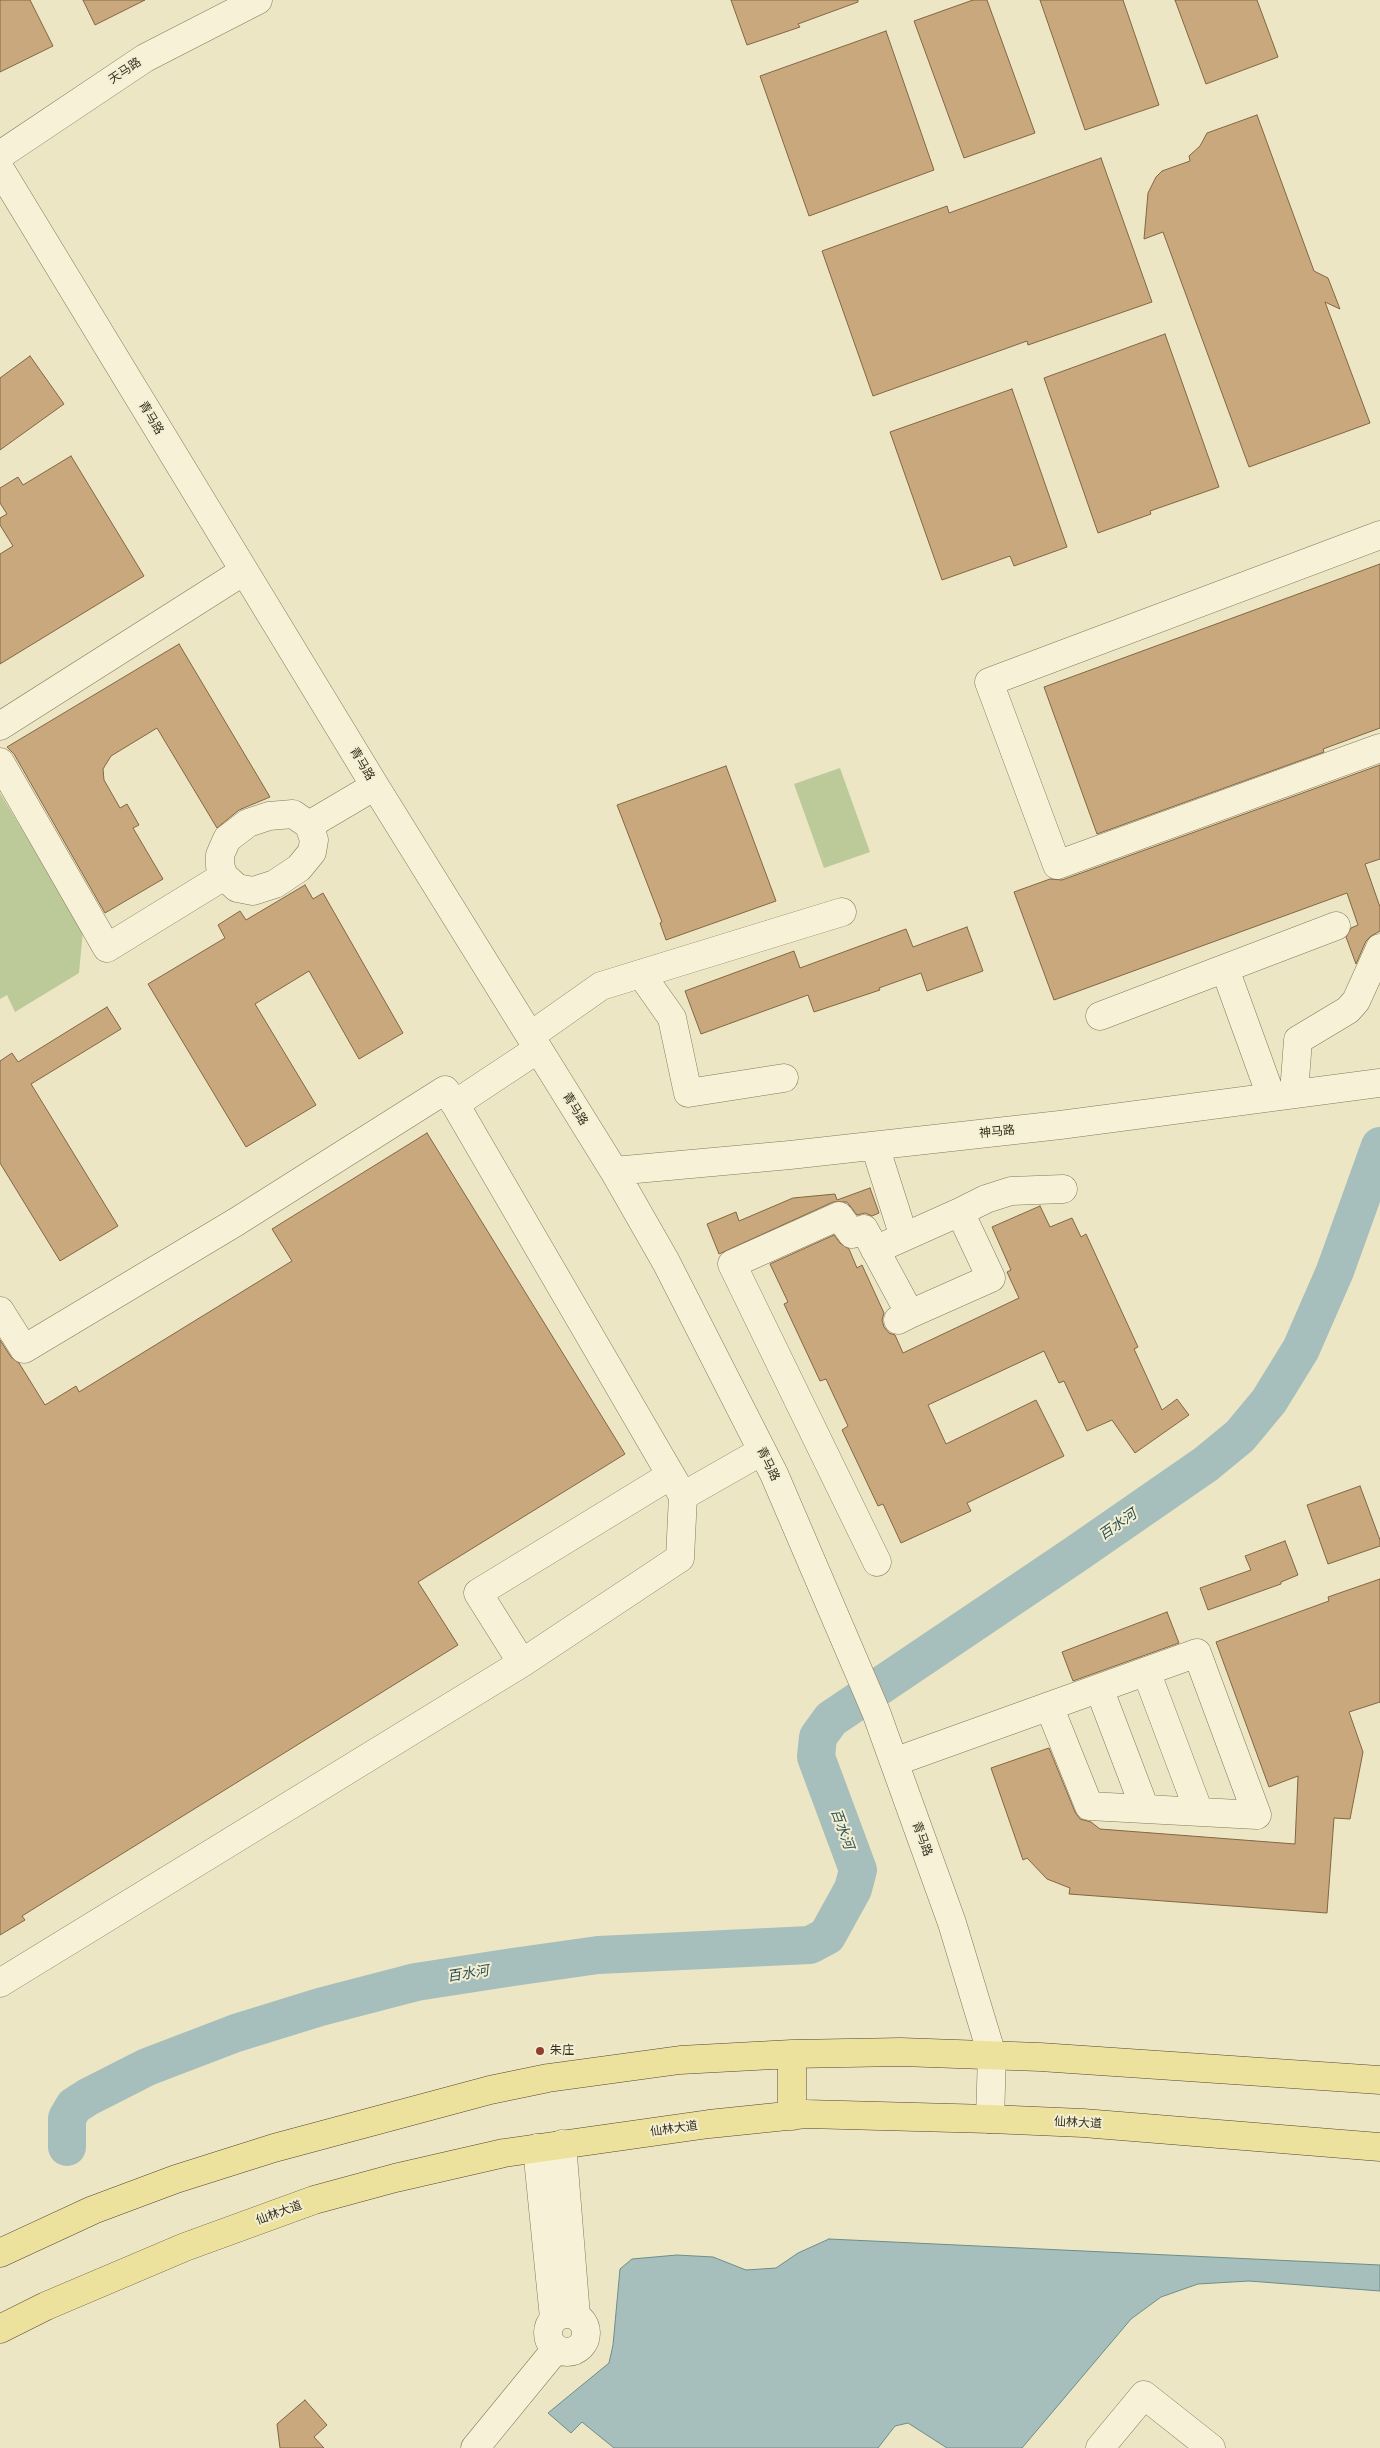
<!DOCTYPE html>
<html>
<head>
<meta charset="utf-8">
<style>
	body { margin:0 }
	canvas { display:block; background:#ece6c4 }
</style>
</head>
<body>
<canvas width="1380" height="2448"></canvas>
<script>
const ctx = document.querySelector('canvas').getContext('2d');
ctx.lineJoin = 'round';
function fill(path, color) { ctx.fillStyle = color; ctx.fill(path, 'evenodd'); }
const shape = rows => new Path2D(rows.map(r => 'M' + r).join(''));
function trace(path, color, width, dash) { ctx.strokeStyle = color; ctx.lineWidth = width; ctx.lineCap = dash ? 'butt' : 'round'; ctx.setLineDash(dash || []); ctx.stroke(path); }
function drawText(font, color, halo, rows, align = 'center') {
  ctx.font = font + ' "IBM Plex Serif","Noto Sans SC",serif'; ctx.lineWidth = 4; ctx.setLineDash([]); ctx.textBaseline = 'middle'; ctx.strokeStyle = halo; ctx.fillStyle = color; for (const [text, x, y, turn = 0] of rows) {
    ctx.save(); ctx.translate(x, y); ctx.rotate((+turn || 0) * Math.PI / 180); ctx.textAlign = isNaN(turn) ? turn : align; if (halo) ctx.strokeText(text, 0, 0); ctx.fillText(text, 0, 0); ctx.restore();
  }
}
fill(shape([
	[840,768,870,852,824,868,794,784],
	[0,793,83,931,79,973,15,1012,7,995,0,999]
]), '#bcc999');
const water = shape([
	[829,2239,1380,2265,1380,2291,1249,2281,1198,2284,1161,2297,1131,2319,1022,2448,947,2448,908,2423,895,2426,878,2448,614,2448,582,2422,571,2433,548,2413,609,2363,613,2345,620,2269,632,2259,677,2255,713,2257,746,2270,776,2268,798,2253,829,2239]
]);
fill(water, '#a6bfbc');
trace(water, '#6d8d8a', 1);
trace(shape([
	[67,2147,67,2118,74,2106,88,2097,147,2067,236,2033,320,2007,416,1982,513,1967,598,1955,810,1945,827,1936,853,1889,858,1870,816,1757,818,1737,831,1719,1073,1556,1206,1464,1240,1436,1269,1401,1301,1349,1335,1271,1380,1146]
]), '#a6bfbc', 38);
const building = shape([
	[0,0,30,0,53,46,0,72,0,0],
	[83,0,145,0,95,25,83,0],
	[731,0,858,0,858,2,798,24,800,27,747,45,731,0],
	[973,0,987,0,1035,133,964,158,914,21,973,0],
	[1040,0,1123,0,1159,105,1085,130,1040,0],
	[1175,0,1257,0,1278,57,1206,84,1175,0],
	[886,31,934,170,809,216,760,76,886,31],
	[1257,115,1314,271,1328,278,1340,309,1325,302,1370,423,1249,467,1163,232,1144,239,1148,193,1156,177,1162,171,1190,161,1189,156,1200,146,1207,133,1257,115],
	[1101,158,1152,302,1028,345,1027,341,873,396,822,251,947,206,949,213,1101,158],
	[1165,334,1219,487,1150,511,1151,514,1098,533,1044,378,1165,334],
	[30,356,64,404,0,450,0,378,30,356],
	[1012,389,1067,547,1014,566,1010,556,942,580,890,432,1012,389],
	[71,456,144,576,0,664,0,554,13,546,0,525,0,518,7,514,0,503,0,488,18,477,23,485,71,456],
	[1380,564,1380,728,1323,749,1324,752,1097,834,1044,687,1380,564],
	[179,644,270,797,239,810,217,828,157,728,111,756,103,769,104,780,120,808,127,804,139,825,133,828,163,879,105,913,14,754,7,747,179,644],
	[1380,765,1380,859,1365,864,1380,907,1380,931,1371,936,1366,941,1356,964,1346,937,1351,928,1358,925,1347,893,1054,1000,1014,892,1050,879,1062,880,1380,765],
	[726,766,776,901,666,940,660,923,662,922,617,805,726,766],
	[305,885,313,899,323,893,403,1033,359,1059,309,971,255,1004,316,1105,246,1147,148,984,225,938,218,925,240,911,246,920,305,885],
	[967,927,983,971,927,991,921,973,879,988,880,990,814,1012,808,995,701,1034,685,991,794,951,800,968,906,929,913,947,967,927],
	[107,1007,121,1029,31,1084,118,1226,60,1261,0,1163,0,1061,12,1053,18,1062,107,1007],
	[427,1133,625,1454,418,1582,458,1645,22,1916,25,1920,0,1935,0,1340,11,1357,19,1363,45,1405,76,1386,79,1392,292,1261,272,1229,427,1133],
	[870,1188,879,1213,872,1216,865,1213,857,1215,847,1202,833,1202,719,1254,707,1224,736,1212,739,1221,793,1198,835,1194,837,1200,870,1188],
	[1040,1206,1050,1227,1072,1218,1081,1237,1086,1234,1138,1347,1134,1349,1162,1410,1177,1399,1189,1415,1135,1453,1112,1420,1087,1431,1064,1381,1059,1383,1044,1351,928,1405,946,1444,1036,1400,1064,1456,967,1503,971,1511,901,1543,883,1504,878,1506,842,1430,848,1426,826,1379,820,1381,784,1304,788,1302,770,1264,834,1235,840,1243,849,1249,857,1268,862,1265,884,1313,882,1320,884,1327,889,1333,895,1335,903,1353,1019,1298,1007,1272,1011,1270,992,1227,1040,1206],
	[1360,1486,1380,1540,1380,1546,1328,1564,1307,1505,1360,1486],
	[1285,1541,1298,1575,1281,1582,1281,1584,1208,1610,1200,1588,1251,1570,1245,1556,1285,1541],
	[1380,1579,1380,1702,1349,1712,1363,1752,1350,1819,1334,1818,1327,1913,1069,1894,1070,1888,1047,1879,1027,1858,1023,1860,991,1768,1049,1748,1075,1812,1080,1819,1091,1822,1100,1829,1295,1844,1298,1776,1269,1787,1216,1642,1329,1601,1328,1597,1380,1579],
	[1167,1612,1179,1643,1073,1681,1062,1652,1167,1612],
	[305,2400,327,2425,314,2437,324,2448,280,2448,277,2424,305,2400]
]);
fill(building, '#c8a87c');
trace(building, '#836743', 1);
const minor = shape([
	[0,155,145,58,258,0],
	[0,169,375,786,614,1171,666,1262,774,1474,876,1712,952,1923,992,2055,990,2119],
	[1380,535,989,682,1057,865,1380,748],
	[0,726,244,571],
	[0,762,107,948,224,876],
	[309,825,314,840,312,852,299,868,275,884,253,891,237,888,224,876,220,866,220,855,227,839,248,823,269,816,293,814,309,825,375,786],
	[1225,969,1271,1096],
	[641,974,672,1018,688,1093,784,1078],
	[1100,1016,1336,926],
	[530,1036,601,986,842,912],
	[1294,1093,1298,1040,1348,1010,1356,1001,1380,948],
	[455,1104,683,1496],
	[875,1146,904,1237],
	[614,1171,790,1155,1060,1125,1380,1083],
	[960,1212,986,1199,1011,1191,1063,1189],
	[875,1250,960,1212,991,1278,910,1314],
	[0,1311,24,1349,236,1222,445,1090,455,1104,538,1049],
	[877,1562,732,1264,839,1216,852,1234,864,1229,910,1314,898,1320],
	[522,1663,478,1593,671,1475],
	[1146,1671,1199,1812],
	[1099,1688,1145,1809],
	[894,1762,1197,1653,1257,1815,1089,1806,1049,1706],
	[0,1983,522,1663,680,1558,683,1496,762,1451],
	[562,2144,576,2316],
	[537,2148,554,2318],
	'548 2333a19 19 0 1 1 38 0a19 19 0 1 1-38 0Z',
	[475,2448,556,2349],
	[1100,2448,1144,2395,1211,2448]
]);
const major = shape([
	[792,2116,792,2054],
	[0,2253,93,2210,176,2179,274,2148,490,2090,548,2078,680,2060,792,2054,901,2052,1040,2057,1380,2080],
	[0,2329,46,2306,185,2247,314,2200,395,2178,504,2153,709,2124,806,2114,990,2119,1083,2123,1380,2147]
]);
trace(minor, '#85785c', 29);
trace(major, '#534630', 29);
trace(minor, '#f7f2d7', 28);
trace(major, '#ede19e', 28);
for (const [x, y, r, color] of [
	[540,2051,5,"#913e2f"]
]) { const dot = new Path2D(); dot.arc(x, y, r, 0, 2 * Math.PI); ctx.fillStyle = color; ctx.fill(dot); trace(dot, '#f3efd3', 2); }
drawText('12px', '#362e1f', '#f3efd3', [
	["天马路",125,71,-34],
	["青马路",151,418,59],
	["青马路",362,764,59],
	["青马路",575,1109,58],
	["神马路",997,1132,-6],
	["青马路",768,1464,64],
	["青马路",922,1839,70],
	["仙林大道",1078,2123,3],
	["仙林大道",674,2129,-8],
	["仙林大道",279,2213,-20]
]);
drawText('12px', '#362e1f', '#f3efd3', [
	["朱庄",550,2051]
], 'left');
drawText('italic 14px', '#2f5155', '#f3efd3', [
	["百水河",1118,1525,-35],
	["百水河",842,1829,70],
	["百水河",468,1974,-9]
]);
</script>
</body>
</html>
